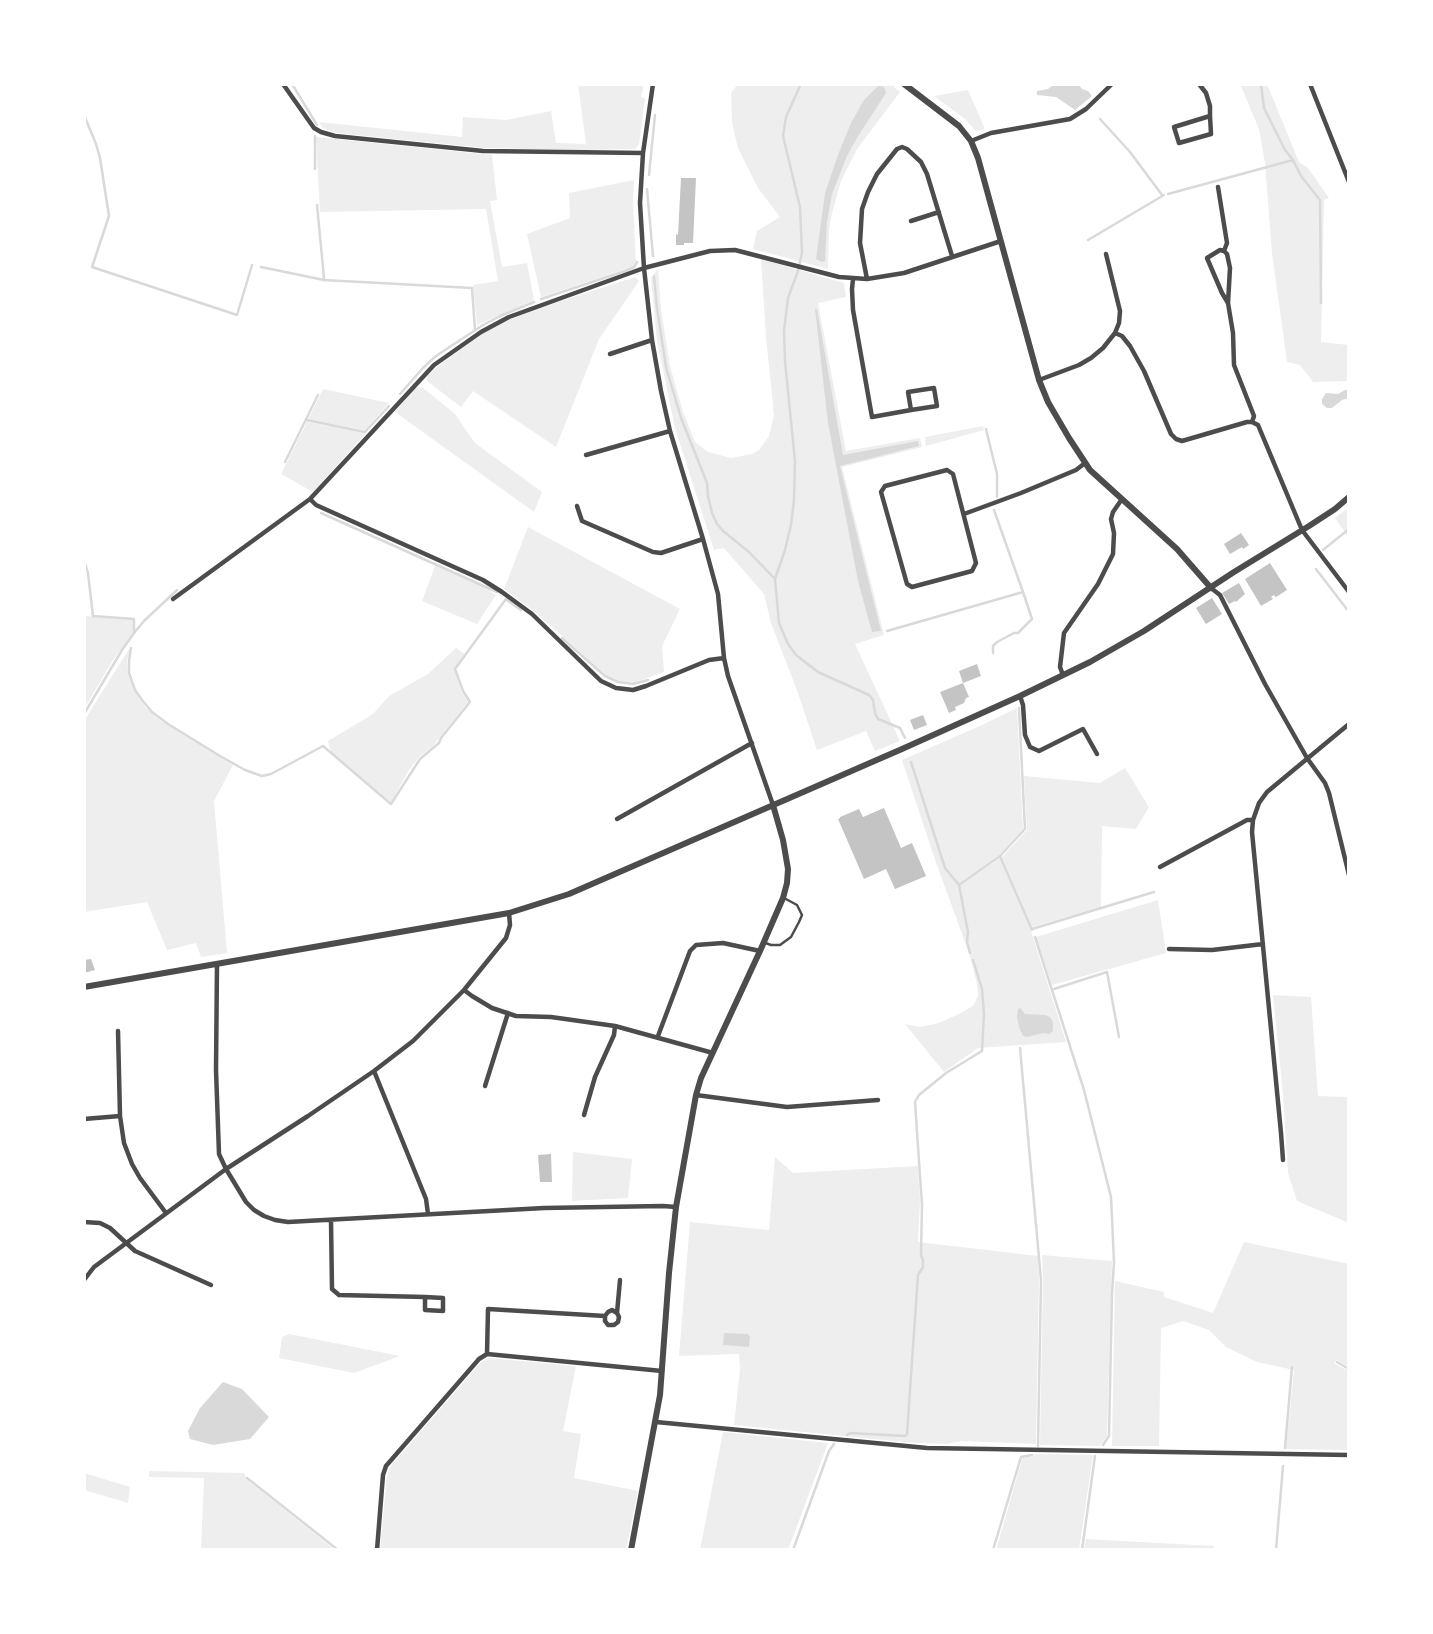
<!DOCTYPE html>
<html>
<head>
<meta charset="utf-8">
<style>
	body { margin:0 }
	#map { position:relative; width:1433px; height:1634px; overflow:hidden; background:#fff; font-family:Merriweather,serif }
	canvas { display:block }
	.frame { position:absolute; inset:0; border:86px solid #fff; pointer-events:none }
</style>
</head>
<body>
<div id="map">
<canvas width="1433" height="1634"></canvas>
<div class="frame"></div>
</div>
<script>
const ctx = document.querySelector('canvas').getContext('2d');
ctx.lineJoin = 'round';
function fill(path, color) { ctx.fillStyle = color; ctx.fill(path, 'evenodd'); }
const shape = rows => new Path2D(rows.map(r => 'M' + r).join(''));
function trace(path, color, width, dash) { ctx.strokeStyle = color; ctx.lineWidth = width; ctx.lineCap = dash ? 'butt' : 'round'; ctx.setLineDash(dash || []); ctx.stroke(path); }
fill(shape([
	[578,84,644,84,641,97,645,98,639,145,635,149,581,150,485,148,336,133,323,128,319,122,462,137,463,117,506,120,551,111,556,143,586,144],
	[738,84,891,84,900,92,857,149,841,181,832,213,829,230,828,269,753,249,757,231,780,217,758,188,738,148,732,123,731,93],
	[1240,84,1267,84,1299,162,1308,168,1329,198,1324,200,1321,342,1349,345,1349,381,1313,382,1300,365,1287,362,1272,253,1265,163,1259,129],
	[968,90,985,129,976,131,965,119,934,96],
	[316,137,492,155,497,200,490,201,502,267,527,263,534,300,477,325,473,285,498,281,486,209,320,212],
	[634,180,633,203,636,261,632,267,541,297,527,234,570,218,569,193],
	[761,259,844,283,846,297,818,303,846,451,920,438,922,447,842,467,884,635,855,644,900,741,875,751,866,731,817,750,798,693,771,623,764,594,724,548,714,550,675,428,657,341,651,278,658,269,661,309,670,366,683,412,695,442,708,452,731,458,752,454,759,450,769,436,774,415,766,337],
	[635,277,639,281,599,339,556,447,473,391,461,407,427,381,427,376,437,367,482,334,511,319,540,308],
	[422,387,455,414,475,443,542,492,534,512,395,412,415,388],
	[323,389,389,403,365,430,308,420],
	[307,422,366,433,313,492,281,474],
	[983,426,984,430,926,446,925,437],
	[1349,507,1349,538,1335,518],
	[528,527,680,609,662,646,664,672,633,683,618,681,606,675,535,612,504,589],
	[435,566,481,585,496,595,477,624,422,601],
	[84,616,133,620,133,633,113,660,84,709],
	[456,648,465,654,454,669,461,691,468,702,433,746,419,757,409,770,391,802,331,752,328,741,373,714,389,696,428,674],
	[129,649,130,651,127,661,128,675,134,690,146,708,161,721,233,765,214,801,227,953,201,957,196,943,167,950,147,902,84,912,84,721],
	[1017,708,1023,829,999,855,960,883,961,885,1000,858,1031,931,1066,1042,978,1048,944,1072,905,1024,920,1027,939,1023,963,1012,974,1005,978,995,977,984,969,953,935,860,902,760,982,725],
	[1125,768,1149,807,1136,829,1102,826,1101,907,1032,927,1002,857,1027,830,1024,776,1100,783],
	[1158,900,1166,953,1052,985,1036,937],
	[1273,995,1311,997,1318,1096,1349,1097,1349,1223,1297,1201,1288,1173,1283,1094],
	[573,1152,632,1159,628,1198,572,1201],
	[775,1157,793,1173,918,1166,920,1201,918,1242,1038,1256,1039,1279,1036,1444,962,1441,947,1444,914,1443,734,1425,740,1369,739,1354,679,1356,690,1222,769,1230],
	[1244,1242,1349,1264,1349,1367,1337,1360,1334,1363,1349,1371,1349,1450,1286,1449,1294,1370,1257,1362,1226,1347,1209,1330,1183,1321,1161,1328,1159,1446,1112,1446,1115,1281,1164,1292,1164,1297,1213,1313],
	[1042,1255,1112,1261,1107,1436,1100,1446,1040,1445,1043,1280],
	[289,1334,400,1356,354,1373,279,1358,282,1337],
	[489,1358,576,1366,563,1431,581,1434,574,1478,638,1491,626,1550,380,1550,387,1476,390,1467,480,1363],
	[723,1432,828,1443,788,1550,700,1550],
	[1035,1454,1093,1455,1079,1550,996,1550,1023,1456,1032,1457],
	[149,1471,244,1473,247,1480,335,1550,201,1550,204,1478,149,1477],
	[84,1473,130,1487,128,1503,84,1490],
	[1086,1539,1158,1543,1214,1546,1214,1550,1084,1550]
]), '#eee');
fill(shape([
	[1054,84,1078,84,1082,89,1088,91,1092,96,1075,110,1056,97,1037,95,1037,91,1048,89],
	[879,85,884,87,886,93,858,136,847,156,832,194,827,222,825,261,822,262,816,259,825,193,838,155,851,123,864,100],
	[815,309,817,309,843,455,918,441,919,446,840,466,881,631,872,632,858,581,828,423],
	[1345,390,1349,390,1349,398,1342,400,1332,408,1327,408,1322,404,1322,399,1326,393,1338,394],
	[1020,1008,1025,1014,1045,1015,1050,1017,1053,1022,1053,1031,1049,1034,1043,1033,1027,1037,1023,1036,1019,1027,1017,1017,1018,1009],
	[724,1333,748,1334,750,1337,749,1347,723,1345],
	[223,1382,242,1389,269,1417,250,1439,213,1445,190,1439,188,1431,200,1408]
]), '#d9d9d9');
trace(shape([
	[292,84,317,125],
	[1261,84,1264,108,1285,150,1293,160,1301,176,1320,200,1321,303],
	[84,115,96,144,100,158,109,216,92,267,237,315,252,265],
	[1100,119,1130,152,1162,195],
	[315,136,315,169],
	[649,175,655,115],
	[647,189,653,256],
	[1168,194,1293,160],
	[317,205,324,278],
	[1088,240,1164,195],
	[261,267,324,280,472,288,475,330],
	[654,276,657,308,666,367,681,418,707,483,708,496,712,513,717,524,723,531,749,552,775,579,779,623,788,644,796,655,818,672,869,695,873,700,875,713,878,719,900,728,905,738],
	[541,299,625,271,634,267,637,262],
	[400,394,423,368,436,356,483,325,500,316,534,302],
	[306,420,365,432,389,406],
	[986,429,997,474,997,497],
	[285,462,318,395],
	[321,513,497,592],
	[1323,550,1349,529],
	[84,560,88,573,93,616,134,619,134,633],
	[1316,569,1349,612],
	[775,579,785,550,791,525,794,500,795,461,785,361,784,331,788,298,798,271,802,253,800,207,783,136,786,117,801,84],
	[507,600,521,610],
	[887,631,1023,592,994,510],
	[562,638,605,676,618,682,633,684,648,680],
	[131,648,129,661,129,673,135,690,142,700,152,712,168,724,220,756,245,770,262,776,271,774,323,746,391,804,420,759,439,743,441,738,470,702,463,691,455,669,506,599],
	[993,653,993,646,997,642,1014,633,1018,633,1032,619,1023,592],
	[84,714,122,650,134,633,144,621,177,590],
	[911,762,945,868,959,885,968,932,967,942,970,953],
	[1000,856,1032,930],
	[959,885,1000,856,1025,829,1019,708],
	[1032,929,1154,892],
	[1035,937,1084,1090,1111,1197,1114,1262,1112,1294,1109,1436,1103,1445],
	[1054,989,1107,972,1119,1037],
	[1020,1048,1041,1280,1038,1446],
	[1337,1362,1349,1369],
	[847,1435,850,1433,905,1436,907,1434,918,1275,923,1267,923,1260,921,1255,922,1205,915,1102,919,1095,946,1073,982,1051,984,1014,982,989,973,960],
	[1285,1448,1292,1367],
	[247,1478,338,1550],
	[793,1550,829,1451,834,1444],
	[993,1550,1021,1457,1032,1455],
	[1082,1550,1095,1456],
	[1276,1550,1283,1466]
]), '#d9d9d9', 2.5);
fill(shape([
	[681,178,696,178,693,243,684,243,684,245,676,245,676,234,678,235],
	[1241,533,1249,545,1243,549,1242,547,1230,554,1224,544],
	[1270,563,1287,590,1276,597,1274,595,1271,597,1273,599,1261,606,1245,579],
	[1239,583,1245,594,1236,602,1235,601,1229,604,1222,593],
	[1212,598,1222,614,1206,624,1196,608],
	[977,664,981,676,963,683,959,671],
	[963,683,969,697,966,698,964,703,955,707,956,710,949,713,940,692],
	[923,715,927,725,914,730,910,720],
	[884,808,901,848,912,843,926,876,895,889,886,869,864,879,838,819,840,818,840,817,859,809,863,817],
	[91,959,95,970,84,973,84,960],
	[551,1154,552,1182,540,1182,538,1155]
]), '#c4c4c4');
trace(shape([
	[763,942,771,945,780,945,791,937,799,922,802,915,797,905,784,898]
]), '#4c4c4c', 2.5);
trace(shape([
	[283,84,314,128,321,132,335,136,483,151,643,153],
	[653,84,643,153,640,203,644,268,652,340,661,391,670,431,703,539,718,594,724,658,728,676,773,805],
	[1199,84,1206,93,1210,106,1210,116,1211,134,1179,143,1174,127,1210,116],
	[1310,84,1349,182],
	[971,141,991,133,1070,119,1086,109,1112,84],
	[1218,187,1227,243,1224,251,1227,254,1230,268,1228,303,1233,333,1234,365,1254,416,1252,422],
	[911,221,939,212],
	[1224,251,1220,250,1207,258,1222,293,1228,303],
	[853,279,852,289,853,310,872,417,911,410,937,406,934,388,908,392,911,410],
	[867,279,860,243,862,209,868,192,877,174,897,149,902,147,907,149,921,162,927,174,952,256],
	[1115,333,1122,336,1130,346,1144,371,1171,434,1176,439,1182,441,1247,422,1252,422,1258,425,1302,530,1349,592],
	[610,354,652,340],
	[1039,380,1079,365,1091,358,1103,348,1115,333,1119,323,1120,311,1106,254],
	[586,455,670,431],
	[947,470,953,474,976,563,972,571,912,587,907,584,881,492,885,486,947,470],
	[310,499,316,505,483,580,502,592,532,614,601,681,616,688,633,690,646,686,709,660,724,658],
	[577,506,582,521,653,552,661,553,703,539],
	[964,514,1021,493,1076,470,1085,463],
	[1211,588,1220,595,1265,684,1307,758,1325,783,1329,793,1349,875],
	[173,599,310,499,434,365,481,332,509,317,644,268,710,251,735,250,839,277,867,279,904,273,1001,241],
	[1063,675,1060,667,1064,633,1098,584,1113,554,1114,533,1111,519,1113,512,1122,499],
	[1020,696,1023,705,1025,735,1030,747,1039,751,1083,729,1097,754],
	[617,819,752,743],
	[1160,867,1247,820,1253,820],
	[1169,949,1212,950,1263,944],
	[217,964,216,1070,219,1154,226,1169,246,1202,254,1210,264,1216,275,1220,288,1222,544,1208,663,1206,676,1207],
	[464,990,472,996,492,1008,516,1016,551,1017,615,1026,713,1053],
	[118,1031,120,1116,124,1143,132,1164,140,1178,166,1213],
	[658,1036,690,951,696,945,723,943,760,951],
	[374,1071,426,1199,428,1214],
	[485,1086,508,1013],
	[696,1095,787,1107,878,1100],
	[584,1115,595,1077,614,1035,615,1026],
	[84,1119,120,1116],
	[1283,1160,1281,1133,1252,832,1253,820,1259,803,1267,792,1349,724],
	[331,1220,332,1289,339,1295,425,1297,443,1298,443,1311,425,1310,425,1297],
	[84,1222,100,1223,110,1228,135,1251,211,1285],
	[84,1280,94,1267,226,1169,308,1116,374,1071,413,1041,464,990,506,938,510,925,509,913],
	[617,1313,620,1280],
	[487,1354,488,1309,605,1316,608,1312,612,1310,617,1313,619,1317,618,1322,614,1325,608,1325,605,1321,605,1316],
	[656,1422,927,1448,1349,1455],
	[377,1550,383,1475,386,1466,479,1359,487,1354,662,1371]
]), '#4c4c4c', 4.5);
trace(shape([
	[904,84,959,126,971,141,978,158,1039,380,1048,402,1069,438,1090,470,1177,549,1211,588],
	[84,987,509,913,569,894,902,749,1020,696,1090,662,1144,631,1234,572,1309,526,1335,509,1349,497],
	[631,1550,660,1395,669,1273,676,1207,696,1095,701,1078,760,951,783,898,787,883,788,869,783,840,773,805]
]), '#4c4c4c', 6);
</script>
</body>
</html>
